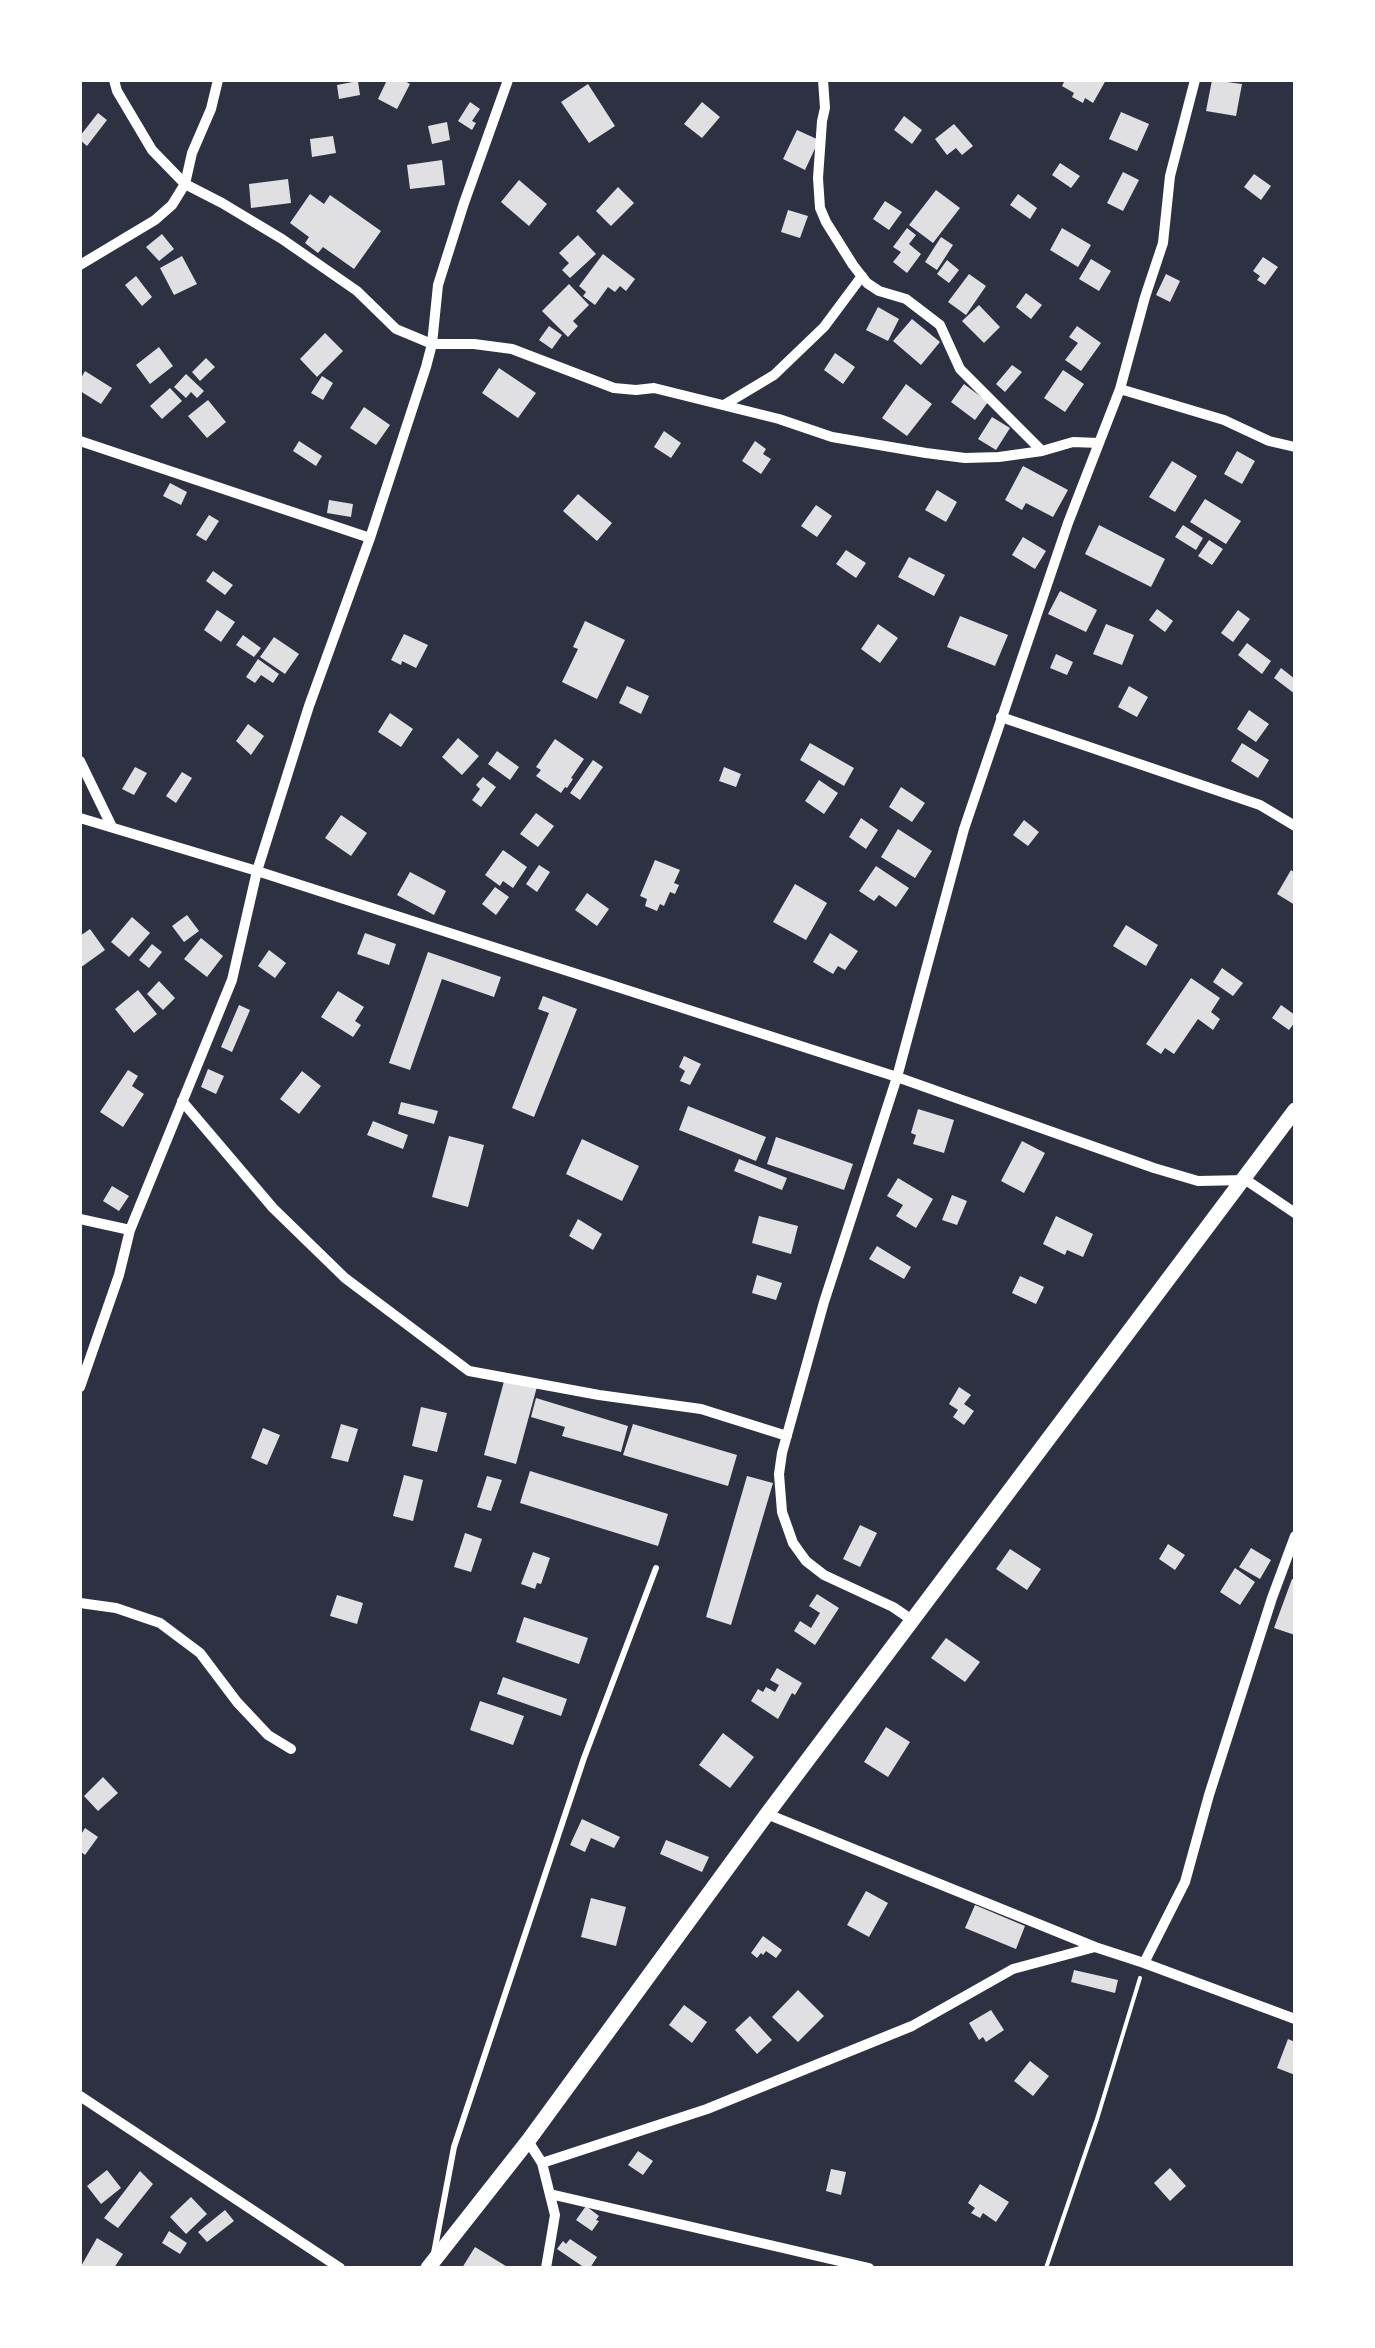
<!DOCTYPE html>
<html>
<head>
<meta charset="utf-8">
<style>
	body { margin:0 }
	#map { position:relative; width:1375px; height:2348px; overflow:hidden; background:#2d3142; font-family:"Nunito Sans",sans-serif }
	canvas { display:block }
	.frame { position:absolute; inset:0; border:82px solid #fff; pointer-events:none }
</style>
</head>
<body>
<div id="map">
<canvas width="1375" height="2348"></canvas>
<div class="frame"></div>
</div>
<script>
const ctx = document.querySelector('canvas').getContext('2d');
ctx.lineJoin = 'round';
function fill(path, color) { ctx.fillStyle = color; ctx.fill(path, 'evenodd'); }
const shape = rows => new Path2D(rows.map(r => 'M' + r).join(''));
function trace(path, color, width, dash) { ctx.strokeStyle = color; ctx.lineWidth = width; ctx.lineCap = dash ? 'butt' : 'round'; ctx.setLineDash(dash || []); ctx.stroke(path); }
fill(shape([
	[387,80,403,80,410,84,397,109,378,99],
	[1065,80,1106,80,1093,103,1085,98,1083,103,1072,97,1074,93,1062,86],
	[1212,80,1242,84,1236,116,1206,111],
	[358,81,360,95,339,99,337,85],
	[588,84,615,126,589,143,561,102],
	[470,102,480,109,472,121,476,123,472,130,458,121],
	[702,102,720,117,702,138,684,124],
	[1121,112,1149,124,1137,151,1109,139],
	[98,113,107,120,87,146,80,140,80,136],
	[904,116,922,130,912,144,894,130],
	[447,122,450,140,432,144,428,126],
	[954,124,973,146,962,155,956,148,947,155,935,139],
	[797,130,819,140,805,170,783,159],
	[333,136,336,153,312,157,310,139],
	[442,160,445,185,410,189,407,165],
	[1060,163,1080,176,1071,188,1052,175],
	[1123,172,1139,180,1123,211,1107,203],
	[1254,174,1271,186,1261,200,1244,187],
	[288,179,291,203,251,208,249,184],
	[519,180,547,204,529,226,501,202],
	[618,187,634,203,611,226,596,211],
	[936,190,960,208,933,243,909,225],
	[310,194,324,204,330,195,381,231,354,269,323,247,318,253,305,243,309,237,290,223],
	[1018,194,1037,208,1030,219,1010,205],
	[885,201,902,212,889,230,873,219],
	[788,210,808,216,800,238,781,232],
	[907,228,916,235,909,244,921,254,907,273,893,262,901,252,893,247],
	[1062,228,1091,245,1078,267,1050,250],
	[162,234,174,249,159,261,146,247],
	[578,235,596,254,570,278,562,270,569,263,559,253],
	[941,237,953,245,937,270,925,262],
	[603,254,635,279,626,291,620,286,615,292,608,287,595,305,583,296,586,292,579,286],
	[182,256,197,284,174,295,160,268],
	[1263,257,1278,267,1265,285,1257,280,1260,276,1253,271],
	[1091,259,1111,271,1099,291,1079,279],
	[947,260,959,270,949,283,937,274],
	[969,274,986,286,966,315,948,302],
	[1166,274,1180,281,1170,302,1156,295],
	[136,276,152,297,142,306,125,285],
	[569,284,589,305,573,321,578,326,568,337,542,311],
	[1026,293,1042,305,1031,319,1016,307],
	[979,305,1000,327,984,343,962,321],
	[878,307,899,319,888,341,866,330],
	[912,319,940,342,921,365,893,341],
	[549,326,562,335,552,349,539,340],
	[1077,326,1101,343,1081,371,1065,360,1078,343,1069,337],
	[325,333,343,351,317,377,300,359],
	[159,347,173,366,150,384,136,365],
	[835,353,855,367,843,384,824,370],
	[206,358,215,367,200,381,192,372],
	[1012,365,1022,372,1005,392,996,384],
	[499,368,536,393,518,418,482,393],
	[1063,370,1084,384,1065,412,1044,398],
	[85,371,112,388,101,404,80,391,80,380],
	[186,374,204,391,197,398,191,392,186,398,174,387],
	[322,376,333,383,323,400,311,393],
	[906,384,932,404,907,436,882,418],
	[964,384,988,402,975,420,951,402],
	[170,388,182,401,162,419,150,406],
	[208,400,226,422,207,438,188,416],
	[364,407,390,425,376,445,350,428],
	[992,417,1010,428,996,450,978,439],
	[664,431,681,443,671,458,654,447],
	[299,441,322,456,316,466,293,451],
	[755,441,766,449,763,454,771,459,761,474,742,461],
	[1237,451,1255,461,1242,484,1224,474],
	[1172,461,1197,476,1175,512,1149,497],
	[1023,466,1068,490,1053,517,1026,503,1022,510,1005,500],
	[170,483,187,492,181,505,163,496],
	[937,490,957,502,946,522,925,510],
	[578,494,612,523,597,541,563,511],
	[1205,499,1241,521,1226,544,1190,522],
	[329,500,353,504,351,517,327,513],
	[816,505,832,516,817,537,801,526],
	[209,515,219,521,206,541,196,535],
	[1099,525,1165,559,1151,587,1085,554],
	[1183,525,1203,538,1196,550,1175,537],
	[1023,537,1046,551,1035,569,1012,555],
	[1209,540,1223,549,1212,565,1198,556],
	[846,550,866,563,856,578,836,564],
	[909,557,945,575,934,596,898,577],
	[213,571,233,585,225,595,206,581],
	[1060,591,1097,610,1086,632,1048,614],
	[1157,609,1173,621,1165,632,1149,620],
	[217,610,235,622,221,642,204,630],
	[1238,610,1250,619,1233,642,1221,633],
	[960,616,1008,635,995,666,947,647],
	[585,621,625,640,597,699,562,682,578,649,573,647],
	[878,624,898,638,880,663,861,649],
	[1106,624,1134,635,1122,665,1093,654],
	[404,634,428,645,416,668,402,661,401,665,391,660],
	[243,635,261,648,254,657,236,645],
	[274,637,299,654,285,674,260,657],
	[1247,643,1271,661,1262,674,1238,655],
	[1056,654,1073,662,1067,675,1050,668],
	[258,659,279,674,273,683,261,675,255,683,246,677],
	[1281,668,1295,679,1295,694,1274,678],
	[627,686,649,696,641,714,619,703],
	[1129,686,1148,697,1137,717,1118,707],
	[1249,710,1269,724,1256,742,1237,729],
	[390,713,413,729,401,747,378,732],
	[248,724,264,736,251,755,236,741],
	[458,738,479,756,462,775,442,757],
	[555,739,584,759,571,778,573,779,567,788,565,787,561,793,536,776,541,770,536,767],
	[810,743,854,768,844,786,800,760],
	[1242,743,1269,760,1258,778,1231,761],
	[497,751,519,767,510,780,488,764],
	[593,760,603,767,580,800,570,793],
	[135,767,147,773,134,795,122,789],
	[724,767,741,774,736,787,719,781],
	[182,772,192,778,176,803,166,796],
	[483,777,496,787,481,807,472,800,480,789,476,785],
	[819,780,838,793,824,814,805,801],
	[901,787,925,803,912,822,889,807],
	[536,813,554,826,538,847,520,834],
	[341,815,367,833,351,856,325,838],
	[861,818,878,830,866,849,849,837],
	[1024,820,1039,832,1028,846,1013,835],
	[898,829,932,851,915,878,881,857],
	[503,850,527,867,513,888,503,881,500,886,485,875],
	[655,860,680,870,674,883,679,885,675,894,670,892,664,906,660,904,657,911,645,906,647,899,640,896],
	[539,865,550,872,537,892,526,884],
	[876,866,909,888,896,907,879,895,874,901,859,891],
	[1291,870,1295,873,1295,905,1277,894],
	[410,872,446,891,434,915,397,895],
	[795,884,827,903,806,940,773,922],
	[495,887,509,897,496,915,482,904],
	[587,893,609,909,597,926,575,910],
	[187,915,199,931,184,942,172,926],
	[132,917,150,933,129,957,111,942],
	[1126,925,1158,945,1146,966,1113,946],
	[90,929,105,950,80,968,80,936],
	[365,933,396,944,389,965,357,954],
	[830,933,858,951,845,970,838,966,833,974,813,962],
	[201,938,223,956,207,977,184,959],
	[152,944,162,952,149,968,139,960],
	[269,950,286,963,275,978,258,966],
	[428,952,501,977,494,997,442,979,410,1070,389,1063],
	[1222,968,1243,983,1233,996,1213,982],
	[1191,978,1220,998,1211,1012,1220,1019,1213,1030,1198,1019,1174,1054,1165,1048,1161,1054,1146,1044],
	[159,981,175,998,163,1010,147,994],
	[138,990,157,1014,134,1033,115,1009],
	[338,991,364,1007,355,1021,361,1025,353,1037,321,1017],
	[543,996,577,1009,534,1117,512,1108,549,1013,538,1009],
	[239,1005,250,1010,232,1052,221,1047],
	[1281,1005,1295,1015,1295,1022,1289,1030,1272,1018],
	[684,1056,701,1064,690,1085,680,1081,685,1071,679,1067],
	[208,1069,224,1076,216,1094,201,1087],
	[128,1070,138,1076,132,1086,144,1094,123,1127,100,1112],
	[302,1071,321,1086,299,1114,280,1099],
	[401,1102,438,1111,434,1124,398,1114],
	[688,1106,766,1137,756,1161,679,1130],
	[918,1109,954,1120,944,1153,913,1144,916,1135,911,1133],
	[373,1121,408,1135,403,1149,367,1135],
	[449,1136,484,1145,468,1207,432,1197],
	[776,1137,853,1164,844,1190,767,1164],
	[582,1139,639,1166,622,1201,566,1174],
	[1022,1141,1045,1153,1024,1193,1001,1181],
	[739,1159,787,1178,782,1190,734,1171],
	[898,1178,933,1199,916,1228,896,1216,903,1205,887,1196],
	[112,1186,129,1196,119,1211,103,1201],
	[952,1195,967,1201,957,1225,942,1220],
	[759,1216,798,1226,791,1254,752,1243],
	[1056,1216,1093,1234,1083,1257,1067,1250,1065,1255,1043,1244],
	[578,1219,602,1234,593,1250,569,1236],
	[877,1246,911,1267,904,1279,869,1259],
	[757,1275,782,1283,776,1300,752,1293],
	[1020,1276,1044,1287,1036,1304,1012,1293],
	[506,1374,538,1383,516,1464,484,1455],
	[959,1387,971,1395,964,1404,974,1411,964,1425,953,1417,958,1410,949,1404],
	[536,1398,628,1426,621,1452,562,1436,565,1427,531,1417],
	[421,1407,447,1413,437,1452,412,1446],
	[341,1424,358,1429,348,1462,331,1458],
	[633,1424,737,1455,728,1486,623,1455],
	[263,1428,280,1435,267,1465,251,1458],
	[530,1471,668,1514,658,1546,520,1503],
	[404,1475,423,1480,413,1521,393,1516],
	[487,1476,502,1480,491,1511,477,1507],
	[747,1476,773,1483,731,1625,706,1617],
	[860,1525,877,1533,860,1567,843,1559],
	[465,1533,482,1539,471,1572,454,1567],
	[1168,1544,1185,1555,1175,1570,1159,1559],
	[1251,1548,1271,1560,1260,1579,1239,1567],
	[1010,1549,1041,1569,1027,1590,996,1569],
	[533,1552,550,1558,541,1584,537,1583,535,1589,521,1584],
	[1235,1568,1255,1582,1240,1605,1220,1592],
	[1292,1579,1295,1580,1295,1635,1274,1628],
	[817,1594,839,1608,815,1645,794,1631,800,1621,811,1628,820,1613,809,1606],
	[337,1595,363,1603,357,1624,330,1616],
	[524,1617,588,1638,579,1664,516,1642],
	[946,1638,980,1662,965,1682,931,1658],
	[777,1668,802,1683,795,1695,792,1693,778,1719,751,1701,758,1689,763,1692,766,1687,775,1692,779,1685,770,1680],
	[503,1677,567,1699,561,1716,497,1694],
	[480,1701,524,1716,513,1745,470,1730],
	[886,1727,910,1742,888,1777,864,1762],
	[723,1733,754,1757,730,1788,699,1765],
	[103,1777,118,1793,98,1811,84,1796],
	[582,1819,620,1837,614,1848,591,1838,585,1852,570,1845],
	[85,1828,98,1837,85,1855,80,1851,80,1836],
	[666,1840,709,1857,702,1872,660,1854],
	[866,1891,888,1903,869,1937,847,1925],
	[591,1898,626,1907,616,1946,581,1937],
	[975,1905,1025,1926,1016,1949,965,1928],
	[763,1936,782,1950,776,1958,766,1951,763,1955,761,1953,757,1958,751,1953],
	[1074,1970,1118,1980,1115,1993,1071,1982],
	[798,1990,824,2016,798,2042,772,2017],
	[684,2005,707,2022,692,2043,669,2025],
	[991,2010,1004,2030,986,2042,983,2037,979,2040,969,2023],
	[750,2016,772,2040,757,2054,735,2030],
	[1288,2039,1295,2042,1295,2075,1277,2068],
	[1030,2061,1049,2076,1033,2096,1014,2081],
	[638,2151,653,2161,643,2175,628,2165],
	[1170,2168,1186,2186,1170,2201,1154,2183],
	[831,2169,846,2172,841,2195,826,2191],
	[107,2170,121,2188,101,2204,87,2186],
	[140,2171,153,2184,118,2228,104,2218],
	[980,2184,1009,2202,996,2222,983,2213,980,2218,971,2213,975,2208,968,2203],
	[191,2197,207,2214,186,2234,170,2217],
	[586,2206,599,2216,596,2220,599,2221,592,2231,576,2220],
	[225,2210,234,2221,207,2242,198,2232],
	[169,2231,187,2243,180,2254,162,2243],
	[97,2238,123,2254,114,2268,80,2268],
	[570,2239,597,2257,590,2268,585,2268,557,2249,563,2241,566,2244],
	[475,2247,509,2268,462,2268]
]), '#e0e0e3');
trace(shape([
	[1046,2268,1097,2119,1140,1978]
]), '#fff', 4);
trace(shape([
	[434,2253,454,2147,584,1758,656,1568]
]), '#fff', 6);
trace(shape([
	[114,80,117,91,152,150,185,184,222,203,282,239,357,291,396,329,432,344,474,344,512,349,614,388,636,390,654,388,779,419,832,437,926,453,965,458,999,457,1042,451,1073,442,1099,443],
	[823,80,825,108,822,121,818,178,820,208,826,222,853,265,867,283,879,291,906,299,940,325,960,369,1042,451],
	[80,265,155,220,172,205,185,184,192,153,211,109,218,80],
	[1120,389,1224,420,1269,441,1295,447],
	[724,405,774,375,824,327,862,276],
	[80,441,370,538],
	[1001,717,1260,805,1295,826],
	[80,761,112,827],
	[80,818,257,871,897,1077,1154,1168,1198,1181,1246,1180,1295,1213],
	[182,1101,273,1208,345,1278,469,1371,599,1395,701,1409,787,1436],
	[80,1219,130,1230],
	[80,1387,119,1275,130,1230,232,980,257,871,309,706,370,538,426,367,432,344,438,285,464,203,508,80],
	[80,1603,116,1608,160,1623,200,1653,237,1702,268,1735,291,1749],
	[912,1620,893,1607,824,1575,806,1561,793,1543,782,1512,779,1474,782,1453,824,1302,897,1077,964,829,1068,523,1120,389,1145,297,1163,243,1170,176,1195,80],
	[767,1814,1095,1947,1144,1963,1295,2019],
	[1144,1963,1185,1882,1209,1795,1272,1598,1295,1536],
	[80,2096,340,2268],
	[528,2141,542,2163,555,2215,546,2268],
	[542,2163,707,2109,912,2026,1013,1969,1095,1947],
	[550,2194,869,2268]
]), '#fff', 10);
trace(shape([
	[428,2268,528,2141,767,1814,1295,1110]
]), '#fff', 15);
</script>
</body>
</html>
